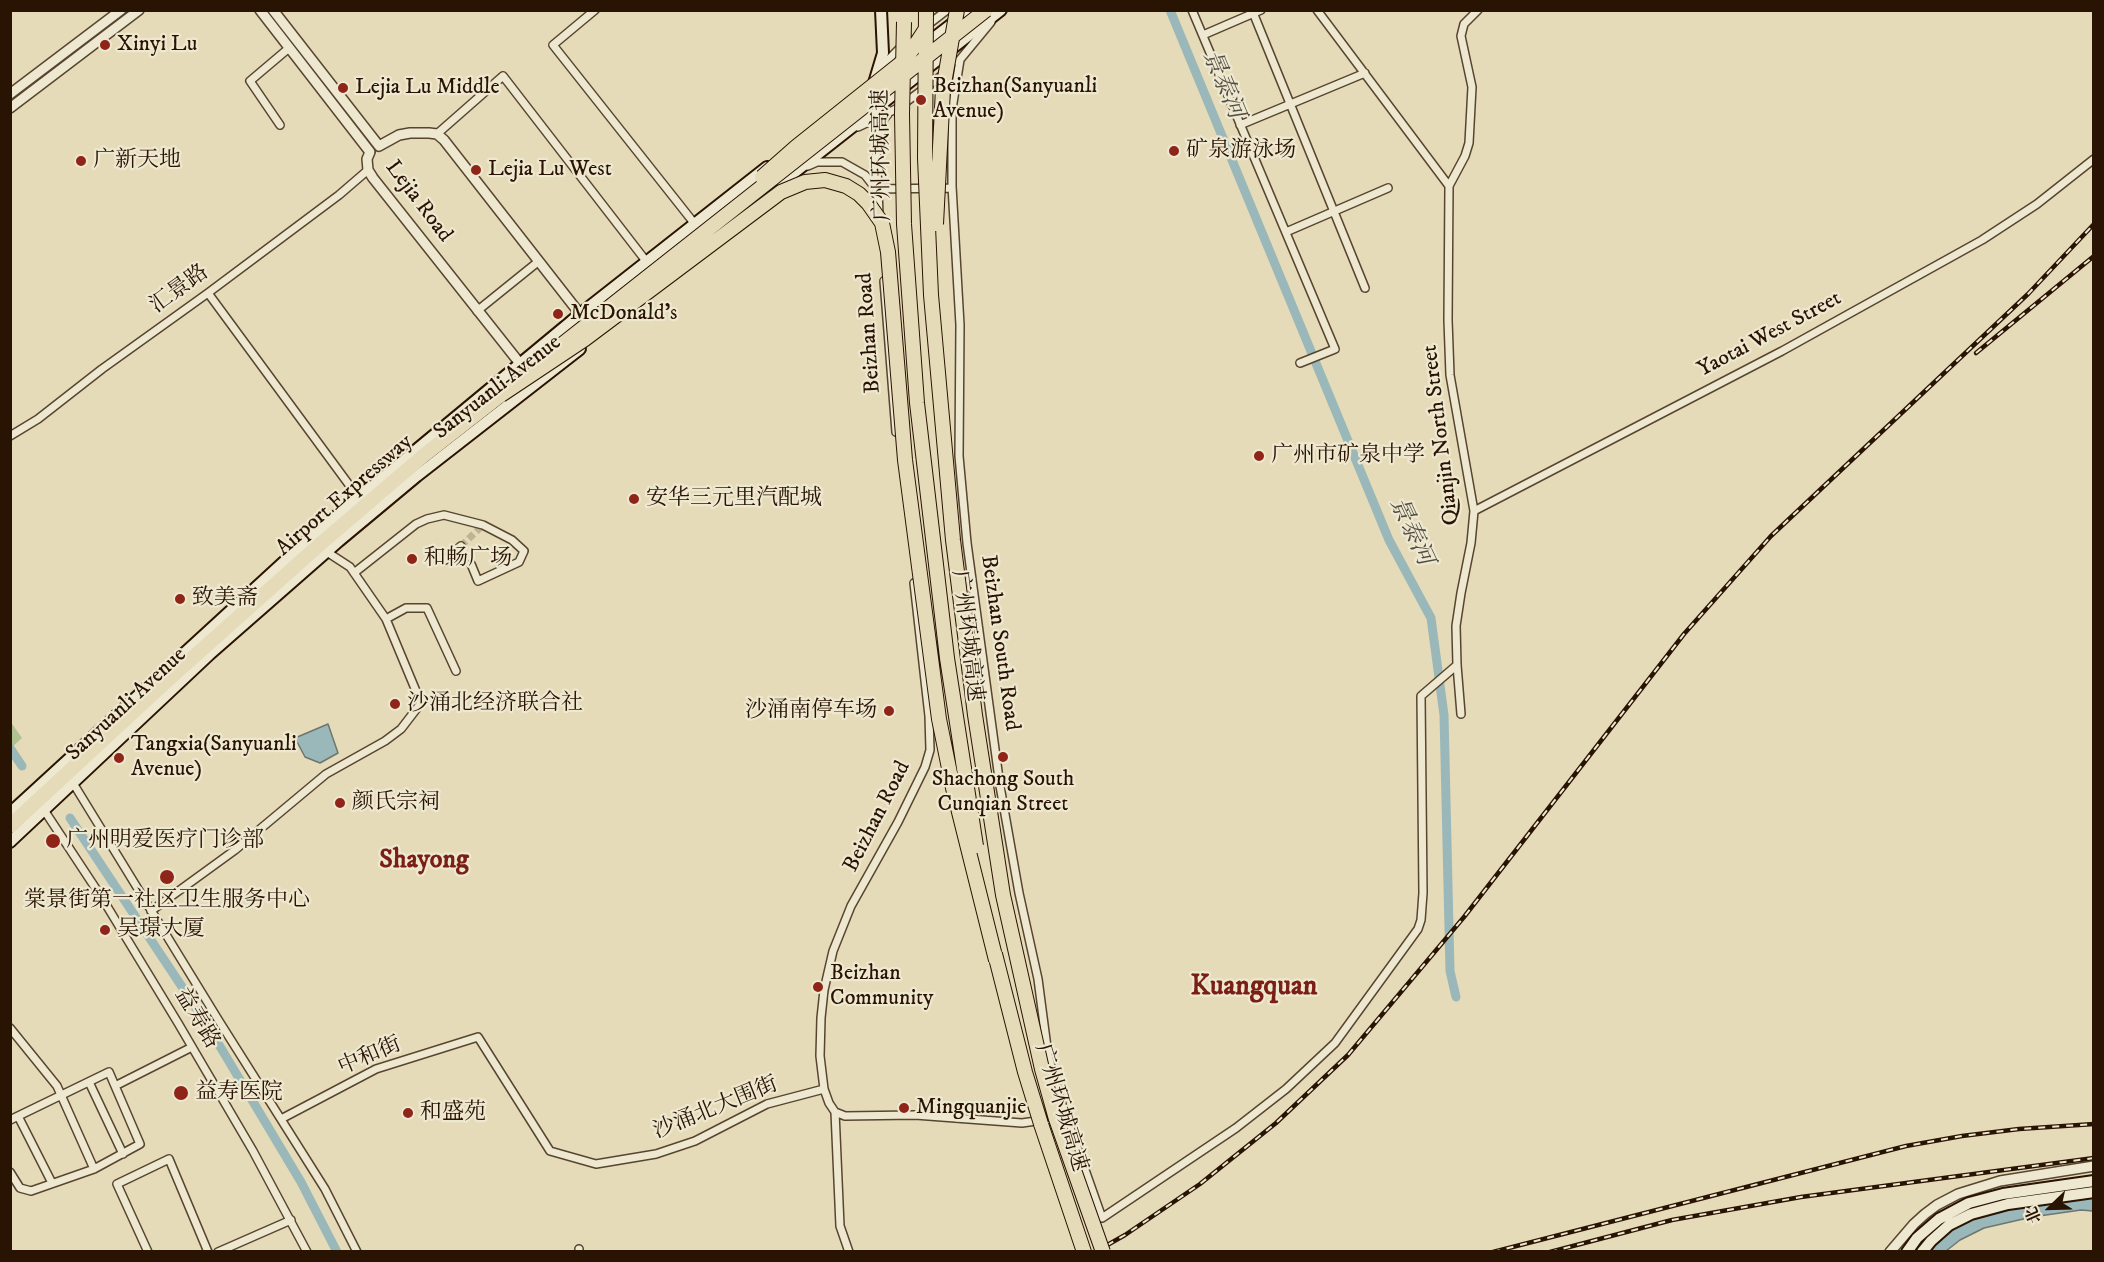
<!DOCTYPE html>
<html>
<head>
<meta charset="utf-8">
<style>
	body { margin:0 }
	#map { position:relative; width:2104px; height:1262px; overflow:hidden; background:#e5dbb8; font-family:"IM FELL DW Pica","Noto Serif SC",serif }
	canvas { display:block }
	.frame { position:absolute; inset:0; border:12px solid #291302; pointer-events:none }
	.north { position:absolute; left:2020px; top:1178px; width:60px; height:60px; -webkit-text-stroke:4px #eee8d1; paint-order:stroke; rotate:247deg; font-size:16px; font-weight:700; line-height:24px; text-align:center; color:#291302 }
	.north::after { content:''; display:block; margin:auto; width:21px; height:27px; background:#291302; clip-path:polygon(50% 0,100% 100%,50% 72%,0 100%) }
</style>
</head>
<body>
<div id="map">
<canvas width="2104" height="1262"></canvas>
<div class="frame"></div>
<div class="north">北</div>
</div>
<script>
const ctx = document.querySelector('canvas').getContext('2d');
ctx.lineJoin = 'round';
function fill(path, color) { ctx.fillStyle = color; ctx.fill(path, 'evenodd'); }
const shape = rows => new Path2D(rows.map(r => 'M' + r).join(''));
function trace(path, color, width, dash) { ctx.strokeStyle = color; ctx.lineWidth = width; ctx.lineCap = dash ? 'butt' : 'round'; ctx.setLineDash(dash || []); ctx.stroke(path); }
function drawText(font, color, halo, rows, align = 'center') {
  ctx.font = font + ' "IM FELL DW Pica","Noto Serif SC",serif'; ctx.lineWidth = 4.5; ctx.setLineDash([]); ctx.textBaseline = 'middle'; ctx.strokeStyle = halo; ctx.fillStyle = color; for (const [text, x, y, turn = 0] of rows) {
    ctx.save(); ctx.translate(x, y); ctx.rotate((+turn || 0) * Math.PI / 180); ctx.textAlign = isNaN(turn) ? turn : align; if (halo) ctx.strokeText(text, 0, 0); ctx.fillText(text, 0, 0); ctx.restore();
  }
}
fill(shape([
	[10,721,22,738,11,748,10,748]
]), '#b2c190');
const water = shape([
	[328,724,338,753,320,763,305,757,295,738,328,724],
	[2093,1177,2093,1211,2081,1210,2032,1217,1984,1228,1960,1240,1946,1251,1904,1252,1918,1233,2002,1190,2058,1180,2093,1177]
]);
fill(water, '#9ab8b9');
trace(water, '#6d7670', 1.5);
trace(shape([
	[1170,10,1389,540,1431,618,1444,715,1450,971,1456,997],
	[10,748,22,766],
	[70,818,206,1023,301,1182,337,1252]
]), '#9ab8b9', 9);
trace(shape([
	[461,546,483,525]
]), '#bfb394', 7, [7, 3.5]);
const minor = shape([
	[595,10,553,45,694,223],
	[1192,10,1335,349,1300,363],
	[1252,10,1365,288],
	[1317,10,1449,186],
	[925,27,947,10],
	[1203,35,1261,10],
	[960,60,952,109,952,186,960,325,959,456,967,543,1000,786,1019,893,1038,979,1048,1055,1060,1099,1102,1218,1236,1128,1286,1089,1335,1043,1418,929,1421,920,1423,893,1421,696,1457,665],
	[958,62,991,22],
	[881,71,889,59,903,45],
	[280,125,250,81,289,48],
	[1240,125,1365,73],
	[858,127,898,108,945,73],
	[437,134,503,76,646,261],
	[808,166,817,162,842,162,865,175,876,189],
	[877,189,952,188],
	[879,214,876,146,882,121,888,114],
	[1286,232,1388,188],
	[884,281,896,432],
	[208,293,358,497],
	[477,311,539,261],
	[10,436,38,419,102,369,208,293,339,195,368,170],
	[1474,511,1782,351,1982,240,2037,204,2094,159],
	[445,560,461,546],
	[354,573,416,524,427,519,444,515,483,525,512,540,524,551,519,562,478,581,471,564],
	[914,583,929,716,930,750,925,767,898,822,851,906,833,951,824,990,821,1018,820,1056,824,1089,829,1103,835,1112,845,1116,915,1115,1022,1123,1057,1118],
	[386,619,406,608,427,608,456,671],
	[1461,714,1457,665,1456,626,1461,593,1471,543,1474,511,1450,375,1448,320,1449,186,1465,156,1469,143,1472,87,1461,36,1464,24,1478,10],
	[73,783,219,1021,325,1189,357,1252],
	[44,810,102,898,178,1023,253,1151,307,1252],
	[151,911,235,850,326,774,385,741,401,729,421,703,386,619,350,567,327,552],
	[10,1028,57,1086,94,1169],
	[89,1082,123,1154],
	[115,1086,192,1047],
	[835,1112,840,1226,849,1252],
	[18,1116,52,1183],
	[281,1119,376,1069,478,1037,550,1151,596,1164,656,1154,695,1141,767,1104,824,1089],
	[10,1120,109,1072,140,1144,94,1169,31,1191,20,1188,10,1172],
	[579,1249,579,1252],
	[148,1252,117,1184,169,1159,208,1252],
	[218,1252,291,1220]
]);
const tertiary = shape([
	[260,10,370,152,367,159,368,170,373,178,533,380],
	[273,10,379,146,399,135,410,133,429,133,437,134,444,140,580,314],
	[10,94,121,10],
	[10,108,139,10],
	[1890,1252,1914,1224,1925,1214,1937,1205,1958,1194,2000,1181,2094,1166]
]);
const secondary = shape([
	[922,47,970,10],
	[874,83,883,53,881,10],
	[748,209,1001,10],
	[10,813,311,537,580,314,767,167],
	[10,842,210,654,339,541,417,476,580,349],
	[1907,1252,1917,1238,1939,1219,1969,1203,2003,1194,2094,1181],
	[1922,1252,1931,1241,1949,1225,1971,1214,2008,1204,2094,1192]
]);
const motorway = shape([
	[10,826,170,678,318,546,423,456,501,395],
	[1041,1124,1084,1252]
]);
trace(minor, '#584530', 10);
trace(tertiary, '#584530', 12);
trace(secondary, '#291302', 14);
trace(motorway, '#291302', 16);
trace(minor, '#eee8d1', 7);
trace(tertiary, '#eee8d1', 9);
trace(secondary, '#eee8d1', 10);
trace(motorway, '#e5dbb8', 14);
const rail = shape([
	[1976,353,2094,256],
	[1095,1252,1125,1235,1200,1184,1276,1123,1348,1055,1464,917,1684,634,1771,536,2028,294,2094,224],
	[1493,1252,1906,1146,1962,1136,2019,1129,2094,1124],
	[1550,1252,1672,1220,1801,1197,2094,1158]
]);
trace(rail, '#291302', 4.5);
trace(rail, '#eee8d1', 2, [7]);
const motorwayBridge = shape([
	[926,10,925,158,931,295,953,540,975,715,1003,895,1042,1069,1056,1119,1103,1252],
	[904,22,902,114,904,224,917,403,947,658,976,846],
	[762,177,796,147,900,64,912,50,925,30],
	[936,224,943,89,957,10],
	[555,350,986,10],
	[501,395,585,339,781,192,805,182,825,180,846,186,859,194,868,203,882,223,888,252,905,460,939,719,953,788,996,960],
	[995,954,1025,1072,1041,1124]
]);
trace(motorwayBridge, '#291302', 16, []);
trace(motorwayBridge, '#e5dbb8', 14);
for (const [x, y, r, color] of [
	[105,45,6,"#8f2418"],
	[343,88,6,"#8f2418"],
	[921,100,6,"#8f2418"],
	[1174,151,6,"#8f2418"],
	[81,161,6,"#8f2418"],
	[476,170,6,"#8f2418"],
	[558,314,6,"#8f2418"],
	[1259,456,6,"#8f2418"],
	[634,499,6,"#8f2418"],
	[412,559,6,"#8f2418"],
	[180,599,6,"#8f2418"],
	[395,704,6,"#8f2418"],
	[889,711,6,"#8f2418"],
	[1003,757,6,"#8f2418"],
	[119,758,6,"#8f2418"],
	[340,803,6,"#8f2418"],
	[53,841,8,"#8f2418"],
	[167,877,8,"#8f2418"],
	[105,930,6,"#8f2418"],
	[818,987,6,"#8f2418"],
	[181,1093,8,"#8f2418"],
	[904,1108,6,"#8f2418"],
	[408,1113,6,"#8f2418"]
]) { const dot = new Path2D(); dot.arc(x, y, r, 0, 2 * Math.PI); ctx.fillStyle = color; ctx.fill(dot); trace(dot, '#eee8d1', 2); }
drawText('22px', '#291302', '#eee8d1', [
	["Xinyi Lu",117,45],
	["Beizhan(Sanyuanli",933,87],
	["Avenue)",933,112],
	["Lejia Lu Middle",355,88],
	["矿泉游泳场",1186,151],
	["广新天地",93,161],
	["Lejia Lu West",488,170],
	["McDonald's",570,314],
	["广州市矿泉中学",1271,456],
	["安华三元里汽配城",646,499],
	["和畅广场",424,559],
	["致美斋",192,599],
	["沙涌北经济联合社",407,704],
	["沙涌南停车场",877,711,"right"],
	["Tangxia(Sanyuanli",131,745],
	["Avenue)",131,770],
	["Shachong South",1003,780,"center"],
	["Cunqian Street",1003,805,"center"],
	["颜氏宗祠",352,803],
	["广州明爱医疗门诊部",66,841],
	["棠景街第一社区卫生服务中心",167,901,"center"],
	["吴璟大厦",117,930],
	["Beizhan",830,974],
	["Community",830,999],
	["益寿医院",195,1093],
	["Mingquanjie",916,1108],
	["和盛苑",420,1113]
], 'left');
drawText('22px', '#291302', '#eee8d1', [
	["广州环城高速",883,155,-91],
	["Lejia Road",418,202,53],
	["汇景路",180,290,-36],
	["Beizhan Road",870,333,-94],
	["Yaotai West Street",1770,335,-28],
	["Sanyuanli Avenue",498,388,-38],
	["Qianjin North Street",1442,435,-97],
	["Airport Expressway",345,496,-41],
	["广州环城高速",966,636,83],
	["Beizhan South Road",999,643,82],
	["Sanyuanli Avenue",127,705,-43],
	["Beizhan Road",878,817,-63],
	["益寿路",196,1019,59],
	["中和街",370,1057,-23],
	["广州环城高速",1060,1108,73],
	["沙涌北大围街",716,1109,-22]
]);
drawText('italic 24px', '#514d42', '#eee8d1', [
	["景泰河",1222,85,67],
	["景泰河",1410,532,65]
]);
drawText('bold 26px', '#7a1f14', '#eee8d1', [
	["Shayong",424,862]
]);
drawText('bold 28px', '#7a1f14', '#eee8d1', [
	["Kuangquan",1254,988]
]);
</script>
</body>
</html>
